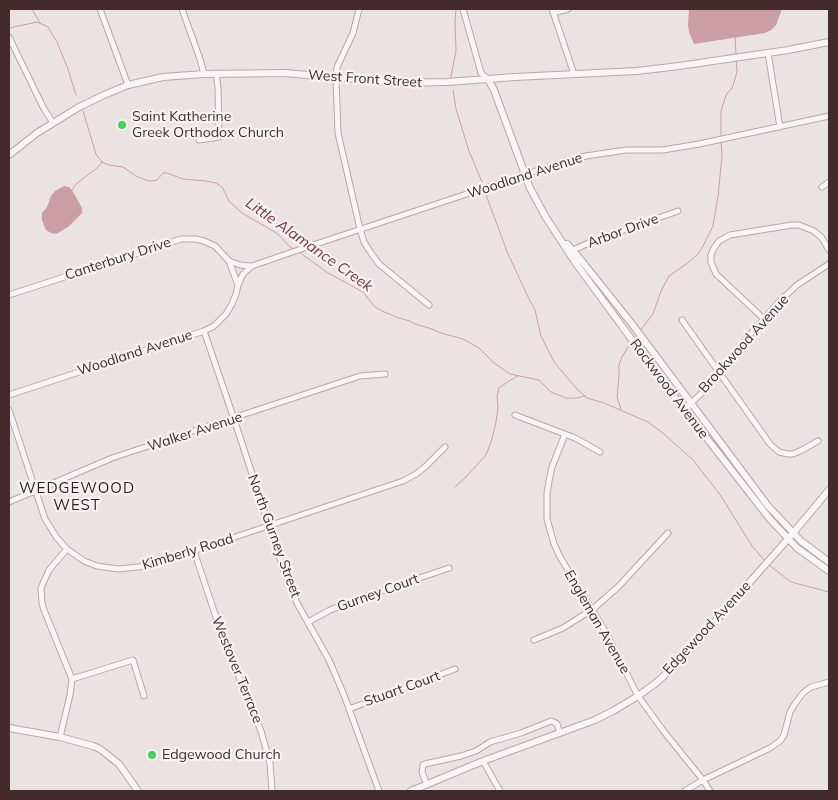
<!DOCTYPE html>
<html>
<head>
<meta charset="utf-8">
<style>
	body { margin:0 }
	#map { position:relative; width:838px; height:800px; overflow:hidden; background:#ebe3e3; font-family:Mulish,sans-serif }
	canvas { display:block }
	.frame { position:absolute; inset:0; border:10px solid #432a2c; pointer-events:none }
</style>
</head>
<body>
<div id="map">
<canvas width="838" height="800"></canvas>
<div class="frame"></div>
</div>
<script>
const ctx = document.querySelector('canvas').getContext('2d');
ctx.lineJoin = 'round';
function fill(path, color) { ctx.fillStyle = color; ctx.fill(path, 'evenodd'); }
const shape = rows => new Path2D(rows.map(r => 'M' + r).join(''));
function trace(path, color, width, dash) { ctx.strokeStyle = color; ctx.lineWidth = width; ctx.lineCap = dash ? 'butt' : 'round'; ctx.setLineDash(dash || []); ctx.stroke(path); }
function drawText(font, color, halo, rows, align = 'center') {
  ctx.font = font + ' Mulish,sans-serif'; ctx.lineWidth = 4.5; ctx.setLineDash([]); ctx.textBaseline = 'middle'; ctx.strokeStyle = halo; ctx.fillStyle = color; for (const [text, x, y, turn = 0] of rows) {
    ctx.save(); ctx.translate(x, y); ctx.rotate((+turn || 0) * Math.PI / 180); ctx.textAlign = isNaN(turn) ? turn : align; if (halo) ctx.strokeText(text, 0, 0); ctx.fillText(text, 0, 0); ctx.restore();
  }
}
fill(shape([
	[689,9,782,9,776,25,771,30,765,33,694,44,689,32,688,25],
	[64,186,69,187,72,190,82,208,82,213,68,227,56,234,51,233,46,230,42,220,42,213,47,207,51,196,55,191]
]), '#cb9da7');
trace(shape([
	[32,9,40,23],
	[9,28,37,22,48,27,57,42,68,69,76,95],
	[735,36,736,54],
	[451,77,456,50,455,22,456,9],
	[453,90,456,109,469,151,482,182],
	[83,111,96,154,102,162,109,165,123,167,136,176,148,181,152,181,157,180,163,173,167,173,183,179,206,181,216,183,222,187,229,201,242,213,278,234,289,246,295,250],
	[721,137,721,111,726,95,732,88,734,82,737,72,736,60],
	[72,190,76,184,97,168,102,162],
	[486,195,508,254,529,299,535,310,541,336,554,362,577,389,587,398,604,403,648,422,663,433,694,461,721,496,752,546,765,561],
	[299,252,328,273,363,292,375,307,382,311,399,318,410,321,415,324,429,328,441,333,463,339,479,348,494,363,510,374,539,380,551,392,566,398,576,398,585,396],
	[640,331,653,314,661,291,669,276,688,263,698,254,702,248,713,226,718,196,722,156,721,141],
	[621,409,617,397,619,377,619,365,622,357,631,342],
	[455,487,465,478,486,455,492,439,496,422,498,408,497,396,499,388,509,381,518,376],
	[769,565,791,582,829,592]
]), '#cb9da7', 1);
const minor = shape([
	[100,9,128,85],
	[182,9,200,59,204,74],
	[359,9,353,33,337,67,336,78,338,133,360,229,364,242,371,253,379,264,429,305],
	[463,9,481,73,488,79],
	[552,9,574,74],
	[553,13,568,9],
	[9,37,43,107,53,123],
	[768,53,780,127],
	[199,140,219,137,218,87,216,73],
	[822,187,829,182],
	[571,251,593,241,678,211],
	[229,261,238,285],
	[9,295,181,239,196,239,204,241,215,246,229,261,240,265,252,266],
	[764,319,716,274,711,262,711,255,714,248,719,241,730,235,792,225,799,225,814,231,822,238,829,250],
	[682,320,770,444,779,452,788,454,793,454,802,450,818,441],
	[204,331,234,419,285,574,297,603,329,660,344,695,379,791],
	[9,395,204,331,214,326,226,314,232,304,236,294,238,285,243,274,252,266,301,249,566,161,586,156,626,150,663,150,699,144,829,116],
	[685,409,708,387,754,330,778,303,797,285,829,264],
	[9,410,45,519,57,538,67,549,84,561,97,566,118,569,148,566,403,481,416,474,426,466,445,447],
	[515,415,575,438,600,452],
	[565,434,552,467,549,481,547,494,547,519,554,544,560,557,604,629,638,696,665,733,703,780,710,791],
	[9,502,112,458,360,376,385,374],
	[194,551,223,638,261,731,270,763,272,791],
	[308,622,330,610,352,601,449,568],
	[534,640,563,628,593,609,618,587,668,533],
	[72,679,133,660,144,696],
	[349,709,455,669],
	[60,737,70,695,72,679,44,610,42,603,41,588,49,570,67,549],
	[483,761,500,791],
	[427,785,422,772,423,765,425,764,461,756,476,751,490,742,521,733,551,721,554,722,557,724,560,733],
	[685,791,703,780,770,748,780,741,784,735,790,712,794,705,803,693,811,687,829,682]
]);
const tertiary = shape([
	[488,79,494,90,530,188,545,216,577,265,663,382,769,518,797,548,829,571],
	[9,155,37,133,79,107,104,95,128,85,163,77,204,74,285,73,398,83,447,82,515,77,637,71,679,66,788,50,829,42],
	[567,244,581,260,632,324,768,506,801,541,829,562],
	[9,728,60,737,93,746,100,749,119,764,138,791],
	[411,791,483,761,595,720,613,711,638,696,656,683,678,663,788,539,829,490]
]);
trace(minor, '#b5a8a8', 7);
trace(tertiary, '#b5a8a8', 8);
trace(minor, '#f9f5f6', 5);
trace(tertiary, '#f9f5f6', 6);
for (const [x, y, r, color] of [
	[122,125,5,"#47d05a"],
	[152,755,5,"#47d05a"]
]) { const dot = new Path2D(); dot.arc(x, y, r, 0, 2 * Math.PI); ctx.fillStyle = color; ctx.fill(dot); trace(dot, '#f8f2f3', 2); }
drawText('14px', '#432a2c', '#f8f2f3', [
	["West Front Street",365,79,4],
	["Woodland Avenue",525,176,-18],
	["Arbor Drive",623,231,-20],
	["Canterbury Drive",118,259,-18],
	["Brookwood Avenue",744,344,-48],
	["Woodland Avenue",135,353,-18],
	["Rockwood Avenue",669,389,53],
	["Walker Avenue",195,432,-18],
	["North Gurney Street",274,536,70],
	["Kimberly Road",188,552,-17],
	["Gurney Court",378,593,-20],
	["Engleman Avenue",597,622,60],
	["Edgewood Avenue",707,628,-47],
	["Westover Terrace",237,670,68],
	["Stuart Court",402,689,-20]
]);
drawText('14px', '#432a2c', '#f8f2f3', [
	["Saint Katherine",132,117],
	["Greek Orthodox Church",132,133],
	["Edgewood Church",162,755]
], 'left');
drawText('italic 15px', '#78333f', '#f8f2f3', [
	["Little Alamance Creek",309,245,35]
]);
ctx.letterSpacing = '1px';
drawText('15px', '#341c1d', '#f8f2f3', [
	["WEDGEWOOD",77,488],
	["WEST",77,505]
]);
ctx.letterSpacing = '0px';
</script>
</body>
</html>
